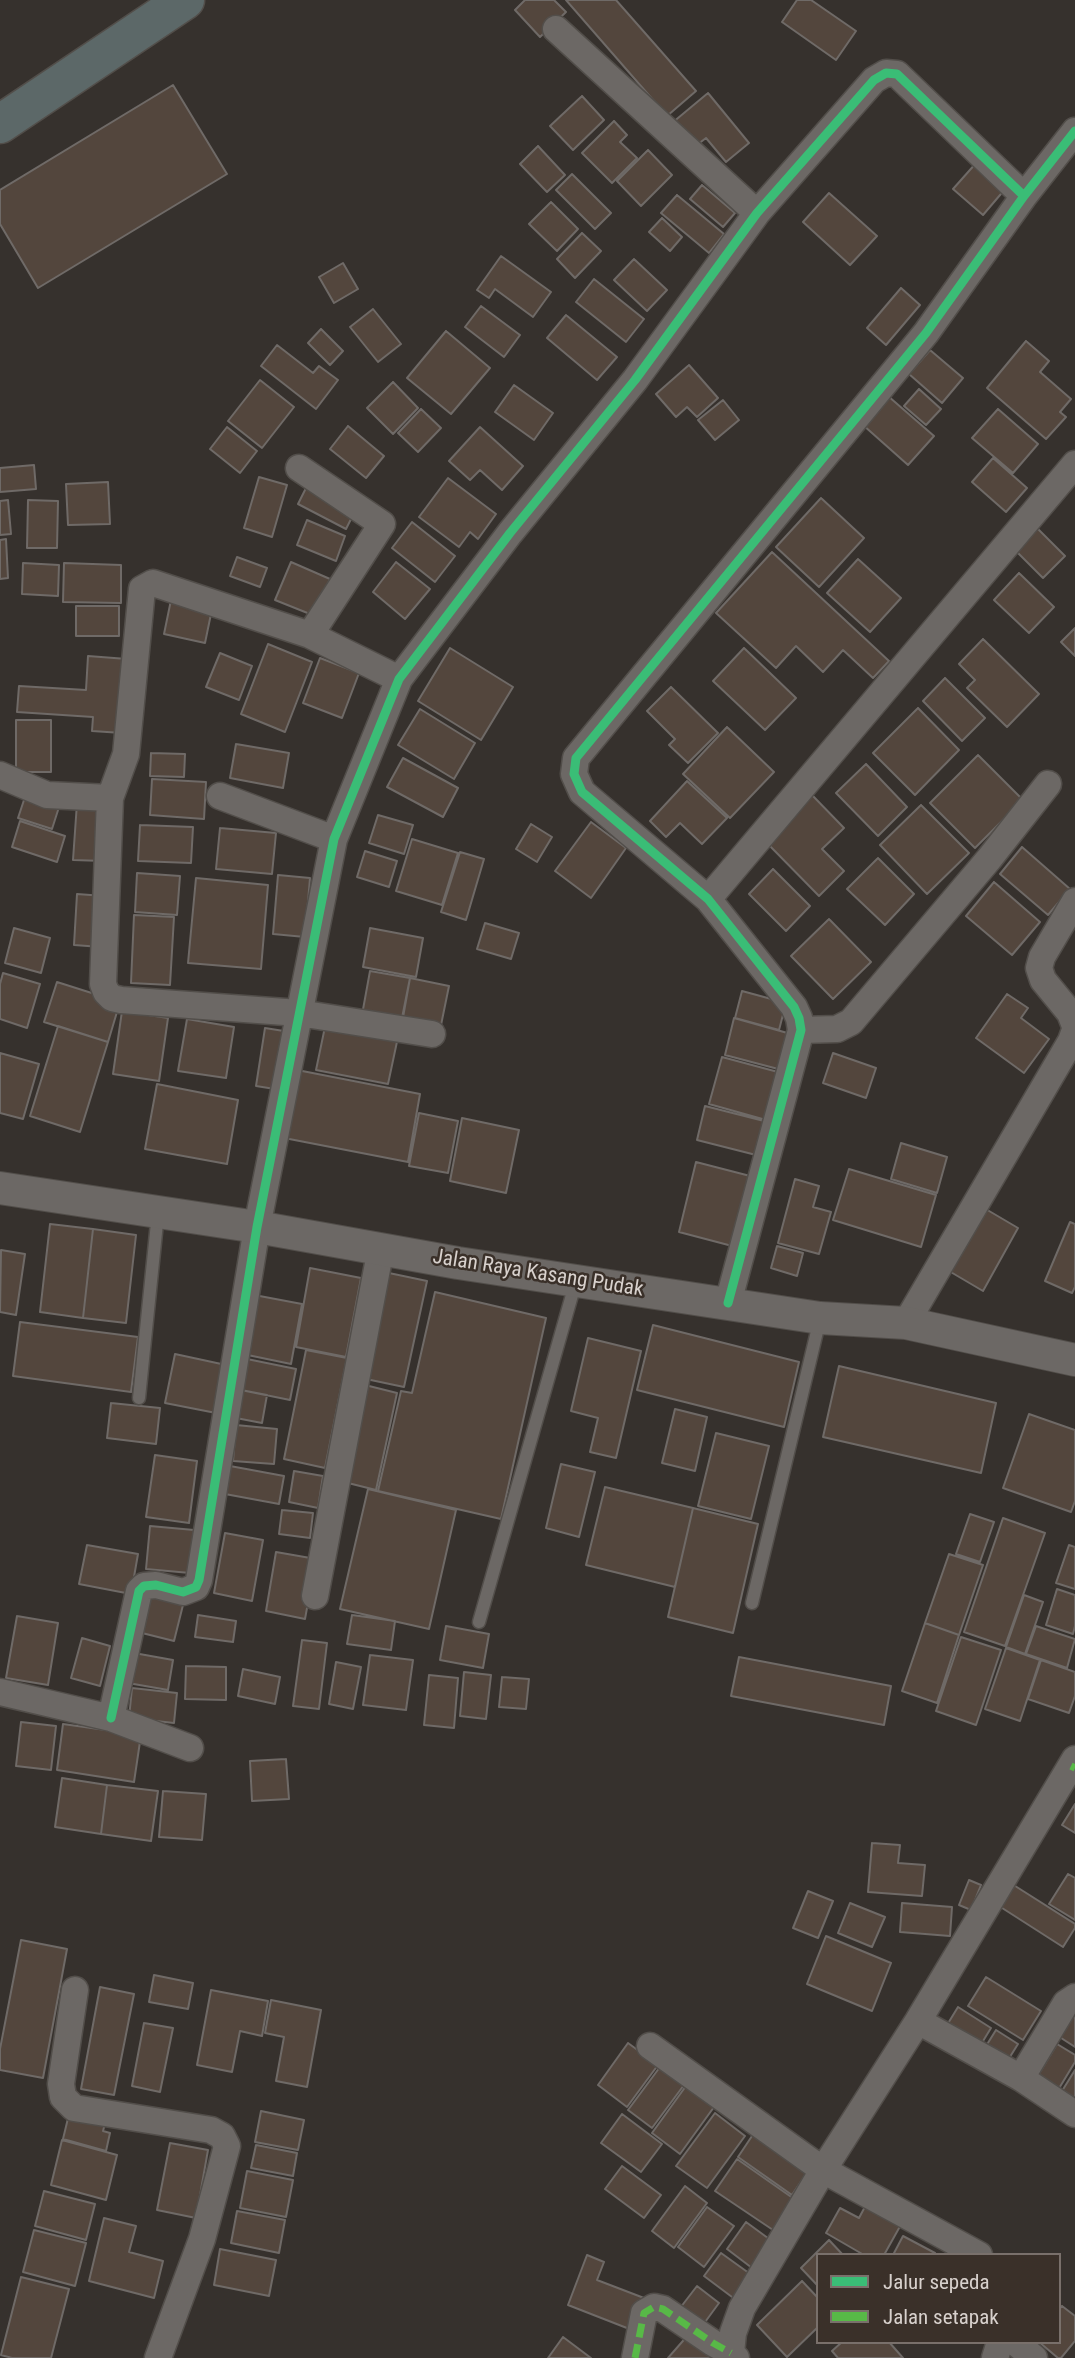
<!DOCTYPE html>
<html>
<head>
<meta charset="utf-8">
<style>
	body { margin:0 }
	#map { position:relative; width:1075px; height:2358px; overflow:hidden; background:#36312d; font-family:"Roboto Condensed",sans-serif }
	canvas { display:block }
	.legend { position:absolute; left:816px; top:2253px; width:245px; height:91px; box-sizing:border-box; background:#3a3029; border:2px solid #79706b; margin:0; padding:9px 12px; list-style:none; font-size:21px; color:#d8d1cd }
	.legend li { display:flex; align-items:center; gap:14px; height:35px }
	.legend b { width:35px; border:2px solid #79706b }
</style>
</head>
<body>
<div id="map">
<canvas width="1075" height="2358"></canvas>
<ul class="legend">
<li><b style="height:9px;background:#3abd76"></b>Jalur sepeda</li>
<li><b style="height:9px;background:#58b947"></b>Jalan setapak</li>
</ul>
</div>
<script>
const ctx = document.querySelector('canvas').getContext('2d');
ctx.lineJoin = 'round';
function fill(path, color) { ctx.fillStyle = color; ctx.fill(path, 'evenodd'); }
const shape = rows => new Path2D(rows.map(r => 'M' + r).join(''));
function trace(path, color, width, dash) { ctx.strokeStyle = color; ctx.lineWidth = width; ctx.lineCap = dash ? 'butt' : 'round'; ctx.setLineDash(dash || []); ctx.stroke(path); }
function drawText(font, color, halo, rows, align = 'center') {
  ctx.font = font + ' "Roboto Condensed",sans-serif'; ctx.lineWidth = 5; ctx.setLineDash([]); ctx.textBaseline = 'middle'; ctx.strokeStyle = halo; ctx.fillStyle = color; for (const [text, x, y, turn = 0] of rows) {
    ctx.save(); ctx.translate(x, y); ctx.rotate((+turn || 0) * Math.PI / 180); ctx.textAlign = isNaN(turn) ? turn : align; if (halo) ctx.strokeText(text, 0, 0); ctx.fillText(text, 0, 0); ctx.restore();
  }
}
const building = shape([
	[525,0,554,0,566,12,540,37,515,10,525,0],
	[566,0,616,0,696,91,667,116,566,0],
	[797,0,811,0,856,31,836,60,782,22,797,0],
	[173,85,227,174,38,288,0,224,0,190,173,85],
	[708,93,749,143,726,162,706,138,693,148,672,123,708,93],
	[582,96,604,120,573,150,550,126,582,96],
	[614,121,627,135,620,142,637,158,612,183,582,153,614,121],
	[538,146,565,175,547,192,520,164,538,146],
	[648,150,672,175,641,206,617,181,648,150],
	[977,162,1006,188,983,215,953,189,977,162],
	[572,174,611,213,595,229,556,190,572,174],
	[702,185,735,213,723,227,690,199,702,185],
	[829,193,877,236,850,265,803,222,829,193],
	[677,195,724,234,709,253,661,213,677,195],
	[551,202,578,229,557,251,529,224,551,202],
	[662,218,682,237,670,251,649,232,662,218],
	[582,233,601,251,575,278,557,259,582,233],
	[501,256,551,292,533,317,495,289,489,298,477,290,501,256],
	[634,259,667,290,647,311,614,280,634,259],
	[343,263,358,289,334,303,319,277,343,263],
	[594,279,644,319,626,342,576,302,594,279],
	[901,288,920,305,886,345,867,328,901,288],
	[481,306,520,335,504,357,465,327,481,306],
	[373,309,401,344,378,362,350,327,373,309],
	[566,315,617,357,597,380,547,338,566,315],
	[321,329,343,351,330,365,308,343,321,329],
	[446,331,490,368,451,414,407,378,446,331],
	[1026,341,1049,361,1040,372,1071,399,1060,412,1066,417,1046,439,987,388,1026,341],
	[277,345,313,373,319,366,338,380,316,409,261,366,277,345],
	[930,350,963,378,942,403,909,374,930,350],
	[689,365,718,398,697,417,687,407,676,417,656,394,689,365],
	[260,380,294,407,262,448,228,421,260,380],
	[393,382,418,408,393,434,367,408,393,382],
	[514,385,553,413,534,440,495,412,514,385],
	[919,389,941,409,926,425,904,406,919,389],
	[888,396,934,436,908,465,863,425,888,396],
	[723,400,739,420,715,440,698,420,723,400],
	[421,409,441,428,418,452,398,433,421,409],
	[998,409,1038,444,1013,473,972,438,998,409],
	[348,426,384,456,366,478,330,449,348,426],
	[227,427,257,451,240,473,210,449,227,427],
	[480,427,523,466,502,490,480,470,470,480,449,461,480,427],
	[993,458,1027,488,1006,512,972,482,993,458],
	[34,465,36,489,0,492,0,468,34,465],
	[259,477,287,485,272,537,244,528,259,477],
	[448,478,496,514,478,539,470,532,459,547,419,517,448,478],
	[108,482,110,524,68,525,66,484,108,482],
	[307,486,355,511,346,529,298,504,307,486],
	[821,498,864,538,819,587,776,547,821,498],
	[8,500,11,534,0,535,0,501,8,500],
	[28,500,58,501,57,548,27,548,28,500],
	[307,520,345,536,336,561,297,545,307,520],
	[412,522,455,556,435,582,392,548,412,522],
	[1033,524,1065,556,1043,578,1011,546,1033,524],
	[6,539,8,578,0,579,0,540,6,539],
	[772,552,889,661,873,678,843,650,823,672,796,646,776,668,716,613,772,552],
	[237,557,267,568,260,587,230,576,237,557],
	[858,559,901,598,870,632,827,593,858,559],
	[291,562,330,579,315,616,275,600,291,562],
	[396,562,430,589,405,619,373,592,396,562],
	[23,563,59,565,58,596,22,594,23,563],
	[64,563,121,565,121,603,63,602,64,563],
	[1019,573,1054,607,1029,633,994,600,1019,573],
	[171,600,212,609,205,643,164,634,171,600],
	[76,606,119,606,119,636,76,636,76,606],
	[1075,628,1075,656,1061,642,1075,628],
	[983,639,1039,694,1007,727,967,688,975,680,959,664,983,639],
	[268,644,312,662,285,732,241,714,268,644],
	[450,648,513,687,481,740,418,701,450,648],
	[744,648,796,698,765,730,713,681,744,648],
	[220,653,252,666,239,700,206,687,220,653],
	[88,656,127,659,122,733,92,731,93,717,17,712,19,686,86,690,88,656],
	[320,658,359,673,342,718,303,703,320,658],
	[945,678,985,718,962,741,923,701,945,678],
	[671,687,718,733,688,763,669,745,675,739,647,711,671,687],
	[918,708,959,750,915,795,873,753,918,708],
	[420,709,475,743,454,779,398,745,420,709],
	[16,720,51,720,51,772,16,772,16,720],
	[727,727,774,772,730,818,683,774,727,727],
	[236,744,289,753,283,788,230,778,236,744],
	[151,753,185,754,184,777,150,776,151,753],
	[978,755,1023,800,975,848,930,803,978,755],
	[403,758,458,788,443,817,387,787,403,758],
	[866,764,907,807,878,836,836,793,866,764],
	[152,779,206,782,204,819,150,815,152,779],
	[687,781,727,818,702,844,680,823,666,837,650,821,687,781],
	[26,794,60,804,52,829,18,818,26,794],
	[812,795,844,828,822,849,844,871,819,896,765,841,812,795],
	[77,803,107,805,104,861,73,860,77,803],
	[921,805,969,853,927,894,880,845,921,805],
	[378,815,413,825,404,854,369,843,378,815],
	[20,821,65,836,57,862,12,847,20,821],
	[591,822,626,848,591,898,555,871,591,822],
	[531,824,552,837,537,862,516,849,531,824],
	[140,825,193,827,191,863,138,861,140,825],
	[220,828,276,833,272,874,216,869,220,828],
	[412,839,458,853,442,905,396,891,412,839],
	[1022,847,1070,889,1048,915,1000,874,1022,847],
	[365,851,397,861,389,887,357,877,365,851],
	[460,852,484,859,466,920,441,912,460,852],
	[878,858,914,894,885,925,847,889,878,858],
	[773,869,810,906,786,931,749,894,773,869],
	[137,873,180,876,177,915,135,912,137,873],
	[278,875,310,878,305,937,273,934,278,875],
	[196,878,268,885,261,969,188,963,196,878],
	[994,882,1040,922,1012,955,966,916,994,882],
	[77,894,104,896,101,947,74,945,77,894],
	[134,915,174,917,170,985,131,983,134,915],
	[829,919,871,962,833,999,791,956,829,919],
	[485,923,519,933,511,959,477,949,485,923],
	[14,928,50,938,41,973,5,963,14,928],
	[370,928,423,938,416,977,363,967,370,928],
	[370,971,410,978,401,1023,362,1015,370,971],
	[3,973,40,984,27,1028,0,1019,0,984,3,973],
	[410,978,449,986,440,1030,402,1023,410,978],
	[57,982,120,1002,108,1042,44,1022,57,982],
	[742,991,786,1003,779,1030,735,1018,742,991],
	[1007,994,1028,1008,1021,1018,1049,1039,1024,1073,976,1038,1007,994],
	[122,1011,168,1018,159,1081,113,1074,122,1011],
	[734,1018,791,1034,782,1070,725,1055,734,1018],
	[187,1019,234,1027,226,1078,178,1071,187,1019],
	[326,1022,398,1037,388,1084,316,1070,326,1022],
	[58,1026,108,1042,80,1132,30,1116,58,1026],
	[265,1028,290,1032,281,1090,256,1086,265,1028],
	[0,1053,39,1064,23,1119,0,1113,0,1053],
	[833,1053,876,1068,866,1098,823,1083,833,1053],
	[722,1057,778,1072,766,1120,709,1104,722,1057],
	[292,1069,420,1094,408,1162,279,1137,292,1069],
	[157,1084,238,1100,227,1164,145,1149,157,1084],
	[705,1106,768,1122,760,1156,697,1140,705,1106],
	[419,1113,458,1121,448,1173,409,1166,419,1113],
	[462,1118,519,1130,506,1193,450,1181,462,1118],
	[901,1143,947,1157,937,1193,891,1179,901,1143],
	[696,1162,754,1177,736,1247,679,1232,696,1162],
	[849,1169,936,1195,921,1247,833,1220,849,1169],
	[795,1179,819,1186,813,1207,831,1212,819,1254,778,1243,795,1179],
	[984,1208,1018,1228,983,1291,949,1271,984,1208],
	[1070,1222,1075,1224,1075,1287,1072,1293,1045,1281,1070,1222],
	[50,1224,93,1229,83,1318,40,1312,50,1224],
	[93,1229,136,1235,126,1323,83,1318,93,1229],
	[777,1246,803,1253,797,1276,771,1268,777,1246],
	[1,1250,25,1254,16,1315,0,1312,1,1250],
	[310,1268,361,1278,346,1357,296,1347,310,1268],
	[389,1273,427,1281,404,1387,366,1379,389,1273],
	[435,1292,546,1318,501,1519,378,1491,401,1391,412,1393,435,1292],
	[249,1294,302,1304,291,1364,238,1353,249,1294],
	[20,1322,138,1337,131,1392,13,1376,20,1322],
	[653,1325,799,1362,784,1427,637,1390,653,1325],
	[588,1338,641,1351,616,1458,590,1452,598,1418,571,1411,588,1338],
	[306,1350,347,1358,325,1468,284,1459,306,1350],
	[175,1354,226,1365,216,1413,165,1403,175,1354],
	[247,1359,296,1369,290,1400,241,1390,247,1359],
	[839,1366,996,1403,981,1473,823,1437,839,1366],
	[361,1384,397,1393,376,1490,340,1481,361,1384],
	[241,1390,267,1395,262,1423,236,1418,241,1390],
	[111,1403,160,1408,156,1444,107,1438,111,1403],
	[675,1409,707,1417,695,1471,662,1463,675,1409],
	[1029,1414,1075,1430,1075,1501,1071,1512,1003,1488,1029,1414],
	[236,1425,277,1429,274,1464,233,1461,236,1425],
	[716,1433,769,1446,751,1519,698,1506,716,1433],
	[155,1455,197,1461,189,1523,146,1517,155,1455],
	[561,1464,595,1472,579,1537,546,1528,561,1464],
	[230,1466,284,1476,279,1504,225,1494,230,1466],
	[294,1471,323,1476,318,1508,289,1502,294,1471],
	[605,1487,693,1508,675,1587,586,1565,605,1487],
	[368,1489,456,1510,429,1629,340,1609,368,1489],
	[693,1508,758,1524,733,1633,668,1617,693,1508],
	[282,1510,313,1513,310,1538,279,1534,282,1510],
	[970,1514,994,1522,980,1562,956,1554,970,1514],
	[1003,1518,1045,1533,1005,1646,964,1632,1003,1518],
	[150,1526,194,1530,190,1573,146,1569,150,1526],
	[225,1533,263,1540,252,1601,214,1593,225,1533],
	[87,1545,138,1554,131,1594,79,1584,87,1545],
	[1069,1545,1075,1547,1075,1589,1056,1583,1069,1545],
	[276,1552,316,1559,305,1619,266,1611,276,1552],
	[949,1554,983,1565,959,1635,925,1623,949,1554],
	[1057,1589,1075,1595,1075,1626,1073,1634,1046,1625,1057,1589],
	[148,1592,184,1601,174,1641,138,1632,148,1592],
	[1024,1595,1043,1602,1025,1654,1006,1647,1024,1595],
	[198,1615,236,1621,233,1642,195,1637,198,1615],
	[352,1615,395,1621,391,1650,347,1644,352,1615],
	[17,1616,58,1623,48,1685,6,1678,17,1616],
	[925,1623,959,1635,937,1703,902,1691,925,1623],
	[446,1626,489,1634,483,1668,440,1660,446,1626],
	[1036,1626,1075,1639,1067,1668,1026,1654,1036,1626],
	[961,1637,1001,1650,976,1725,936,1711,961,1637],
	[82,1638,110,1646,100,1686,71,1678,82,1638],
	[302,1640,327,1643,319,1709,293,1706,302,1640],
	[1006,1648,1040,1660,1020,1721,985,1709,1006,1648],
	[134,1653,173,1660,168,1690,128,1683,134,1653],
	[370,1655,413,1660,406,1710,363,1705,370,1655],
	[739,1657,891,1686,884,1725,731,1696,739,1657],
	[1041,1660,1075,1672,1075,1696,1069,1713,1028,1699,1041,1660],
	[336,1662,361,1667,353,1709,329,1704,336,1662],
	[186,1666,226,1667,226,1700,185,1699,186,1666],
	[243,1669,280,1677,275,1704,238,1696,243,1669],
	[464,1672,491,1675,486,1719,460,1716,464,1672],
	[429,1675,458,1678,454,1728,424,1725,429,1675],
	[502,1677,529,1679,526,1709,499,1707,502,1677],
	[132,1688,177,1693,174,1723,129,1718,132,1688],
	[21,1722,56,1726,51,1770,16,1766,21,1722],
	[63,1724,141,1735,134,1782,57,1770,63,1724],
	[286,1759,289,1799,252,1801,250,1761,286,1759],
	[62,1778,107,1785,101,1834,55,1827,62,1778],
	[107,1785,158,1791,151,1841,101,1834,107,1785],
	[163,1791,206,1794,202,1840,159,1837,163,1791],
	[1075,1804,1075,1833,1062,1825,1075,1804],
	[872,1843,900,1845,898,1863,925,1865,922,1896,868,1892,872,1843],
	[1068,1874,1075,1878,1075,1920,1049,1904,1068,1874],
	[969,1880,981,1885,971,1910,959,1905,969,1880],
	[1012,1884,1075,1924,1075,1928,1063,1947,999,1906,1012,1884],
	[808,1891,833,1901,818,1938,793,1928,808,1891],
	[850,1903,885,1917,872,1947,838,1933,850,1903],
	[902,1903,952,1907,950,1936,900,1932,902,1903],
	[826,1936,891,1963,872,2011,807,1984,826,1936],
	[21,1940,67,1949,43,2078,0,2070,0,2049,21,1940],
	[154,1975,193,1983,188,2009,149,2002,154,1975],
	[986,1977,1041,2011,1023,2040,968,2006,986,1977],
	[100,1987,134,1994,114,2095,81,2089,100,1987],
	[211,1990,268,2001,262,2036,240,2031,232,2072,197,2065,211,1990],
	[271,2000,321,2010,307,2087,276,2081,284,2037,265,2033,271,2000],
	[958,2007,991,2028,980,2046,947,2025,958,2007],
	[1075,2009,1075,2047,1058,2036,1075,2009],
	[144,2023,173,2028,160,2092,132,2086,144,2023],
	[996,2030,1018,2044,1008,2060,986,2046,996,2030],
	[628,2043,658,2065,627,2107,598,2085,628,2043],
	[1057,2044,1075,2055,1075,2062,1058,2090,1037,2077,1057,2044],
	[660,2067,684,2085,652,2128,628,2110,660,2067],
	[1075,2070,1075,2099,1062,2091,1075,2070],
	[686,2086,714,2107,680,2154,652,2133,686,2086],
	[70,2110,106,2120,103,2131,110,2133,106,2151,63,2139,70,2110],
	[261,2111,304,2120,298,2150,255,2142,261,2111],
	[715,2113,745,2136,707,2188,676,2166,715,2113],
	[622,2114,662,2144,641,2172,601,2143,622,2114],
	[756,2130,810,2168,792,2195,738,2157,756,2130],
	[62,2140,117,2155,106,2200,51,2185,62,2140],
	[170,2143,208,2150,196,2218,157,2210,170,2143],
	[256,2145,297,2153,293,2176,251,2168,256,2145],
	[737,2159,797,2201,776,2232,715,2191,737,2159],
	[622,2166,661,2195,644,2218,605,2189,622,2166],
	[247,2171,293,2180,286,2217,240,2208,247,2171],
	[685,2186,707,2203,674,2248,652,2231,685,2186],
	[44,2191,95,2204,86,2240,35,2226,44,2191],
	[868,2201,903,2221,884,2255,864,2255,826,2233,840,2208,859,2218,868,2201],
	[707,2207,734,2226,704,2267,678,2247,707,2207],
	[237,2211,285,2220,279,2253,231,2243,237,2211],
	[104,2218,136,2226,129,2252,163,2261,154,2298,89,2281,104,2218],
	[746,2222,776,2244,756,2271,727,2249,746,2222],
	[34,2230,86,2243,75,2286,23,2272,34,2230],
	[903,2236,935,2253,934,2255,893,2255,903,2236],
	[829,2240,843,2255,818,2255,818,2286,801,2268,829,2240],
	[220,2249,276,2260,269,2296,214,2285,220,2249],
	[721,2253,753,2276,736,2300,704,2276,721,2253],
	[587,2255,604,2262,597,2280,644,2298,632,2330,568,2305,587,2255],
	[21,2277,69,2289,51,2358,12,2358,1,2355,21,2277],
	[802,2281,818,2298,818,2327,787,2357,757,2325,802,2281],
	[697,2286,719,2303,700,2329,677,2312,697,2286],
	[1062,2306,1075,2316,1075,2341,1061,2358,1058,2358,1039,2342,1059,2342,1059,2309,1062,2306],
	[689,2334,718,2358,668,2358,689,2334],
	[563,2337,591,2358,548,2358,563,2337],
	[842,2342,889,2342,903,2358,838,2358,832,2351,842,2342]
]);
fill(building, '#53463d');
trace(building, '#6f6a67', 2);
const service = shape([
	[139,1398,158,1213],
	[752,1603,820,1319],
	[479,1622,576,1281]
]);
const minor = shape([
	[556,29,757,213],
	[299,468,382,524,310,635],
	[399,679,310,635,153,583,142,589,126,754,110,798,103,984,106,992,112,998,121,1000,299,1013,432,1034],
	[0,775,47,795,110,798],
	[220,796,334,839],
	[708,899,1075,464],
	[1075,901,1042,957,1039,968,1043,980,1070,1013,1075,1026],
	[801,1030,837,1029,851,1022,989,859,1048,784],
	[728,1303,801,1030,799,1018,794,1007,708,899,582,792,574,774,576,758,926,333,1024,196,1075,131],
	[906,1323,1071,1041,1075,1030],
	[315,1596,381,1248],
	[0,1692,111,1718,190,1748],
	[111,1718,139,1591,144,1586,156,1585,183,1592,196,1587,199,1580,257,1227,334,839,399,679,510,533,635,380,757,213,874,80,886,73,897,74,1024,196],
	[75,1990,61,2084,63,2097,74,2108,211,2130,222,2136,227,2146,202,2239,158,2358],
	[918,2021,1021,2078,1075,2114],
	[650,2046,823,2170,979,2255],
	[1021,2078,1066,2003,1075,1997],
	[1015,2342,1034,2358],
	[635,2358,644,2313,654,2307,663,2309,713,2343,731,2353],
	[736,2358,731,2353,733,2333,742,2308,823,2170,918,2021,1075,1759],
	[995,2358,1000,2342]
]);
const tertiary = shape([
	[0,1188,257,1227,458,1263,820,1318,906,1323,1075,1360]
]);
const trunk = shape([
	[0,124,185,0]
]);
trace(service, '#524e4a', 15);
trace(minor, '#524e4a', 29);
trace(tertiary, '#524e4a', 34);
trace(trunk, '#524e4a', 41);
trace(service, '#6c6865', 12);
trace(minor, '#6c6865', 26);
trace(tertiary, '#6c6865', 32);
trace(trunk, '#5c6868', 38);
trace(shape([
	[1071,1766,1075,1768],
	[635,2358,644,2313,654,2307,663,2309,713,2343,731,2353]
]), '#58b947', 7, [14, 7]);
trace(shape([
	[728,1303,801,1030,799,1018,794,1007,708,899,582,792,574,774,576,758,926,333,1024,196,1075,131],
	[111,1718,139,1591,144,1586,156,1585,183,1592,196,1587,199,1580,257,1227,334,839,399,679,510,533,635,380,757,213,874,80,886,73,897,74,1024,196]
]), '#3abd76', 9);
drawText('21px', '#d8d1cd', '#3a3029', [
	["Jalan Raya Kasang Pudak",538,1274,9]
]);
</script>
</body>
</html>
